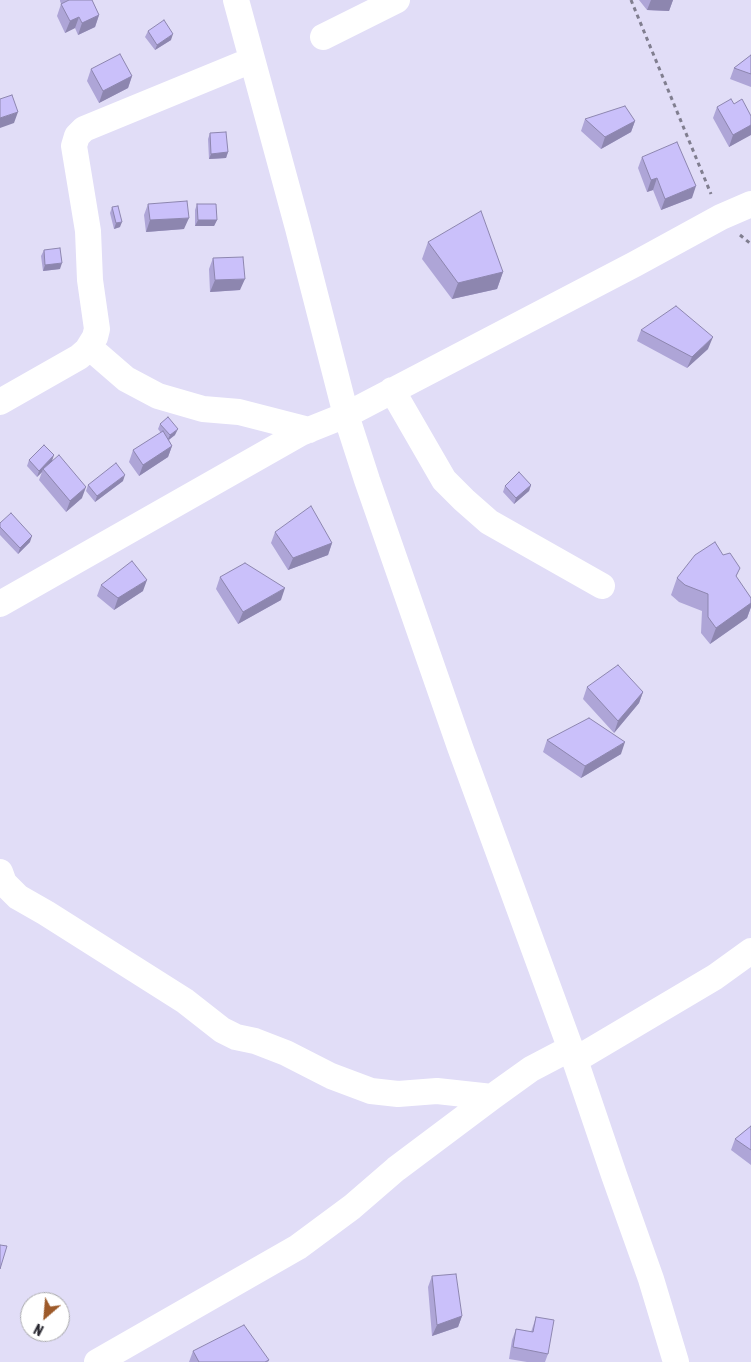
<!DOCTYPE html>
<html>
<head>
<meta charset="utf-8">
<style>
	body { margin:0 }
	#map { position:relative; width:751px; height:1362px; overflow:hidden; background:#e1ddf7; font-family:"Asap Condensed",sans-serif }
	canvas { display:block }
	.north { position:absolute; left:20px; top:1292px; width:50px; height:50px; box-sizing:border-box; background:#fff; border:1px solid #a9a9ac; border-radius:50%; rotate:207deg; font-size:14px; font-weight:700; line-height:20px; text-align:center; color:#282730 }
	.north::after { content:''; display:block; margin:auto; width:18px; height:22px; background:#9d5a2a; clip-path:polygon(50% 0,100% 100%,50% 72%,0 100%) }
</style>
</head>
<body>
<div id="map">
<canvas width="751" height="1362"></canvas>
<div class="north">N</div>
</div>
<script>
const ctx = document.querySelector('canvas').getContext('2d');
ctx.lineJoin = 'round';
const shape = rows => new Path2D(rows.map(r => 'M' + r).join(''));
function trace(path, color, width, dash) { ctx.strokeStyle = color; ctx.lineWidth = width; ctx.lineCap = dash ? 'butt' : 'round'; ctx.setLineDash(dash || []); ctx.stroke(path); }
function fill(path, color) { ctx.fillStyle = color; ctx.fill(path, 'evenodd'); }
trace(shape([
	[631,0,711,194],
	[740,235,751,244]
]), '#807e8f', 3, [4, 4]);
trace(shape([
	[236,0,298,228,346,415,367,480,460,747,577,1066,614,1175,651,1279,676,1362],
	[323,37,397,0],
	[89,347,126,379,158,396,203,409,239,412,309,430],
	[392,390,444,480,464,500,489,522,602,586],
	[0,402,79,357,87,350,95,337,97,329,90,280,88,231,74,146,77,136,84,129,252,60],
	[0,604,301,433,346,415,635,264,721,217,751,204],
	[0,872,4,883,18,897,46,913,185,1001,222,1030,236,1037,255,1041,286,1053,331,1076,371,1091,398,1094,437,1091,492,1097],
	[575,1060,715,977,751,951],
	[97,1362,298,1247,352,1207,396,1169,492,1097,531,1069,571,1048]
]), '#fff', 26);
fill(shape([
	[60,0,92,0,99,15,95,27,78,35,75,28,65,33,57,16,61,4,60,1],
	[639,0,673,0,669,11,647,10],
	[148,31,171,40,155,50,145,37],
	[751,55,751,87,730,79,734,68],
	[91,69,132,76,128,88,99,103,87,81],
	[734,104,751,116,751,134,729,147,713,118,717,107],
	[585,119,635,121,631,132,601,149,581,131],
	[210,133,228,152,226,158,209,159,208,139],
	[642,157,692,198,661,210,653,190,647,192,638,168],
	[148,204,184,229,146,232,144,215],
	[197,204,217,220,214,226,195,226,195,210],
	[112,207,120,227,114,229,110,213],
	[428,242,503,272,497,289,452,299,422,259],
	[44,250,60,269,43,271,41,256],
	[213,258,240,290,210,292,209,269],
	[641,330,708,349,687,368,637,341],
	[160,424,175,435,169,440,172,446,168,457,139,476,129,462,133,450,161,433,158,429],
	[29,460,52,461,82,498,66,512,39,480,42,472,37,477,27,466],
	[123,481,95,502,86,491,88,485],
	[531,485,529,491,514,504,503,492,505,486],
	[0,523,30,542,18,554,0,535],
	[275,532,332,543,328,555,288,570,271,543],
	[723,555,740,568,736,577,751,598,751,607,747,618,710,644,701,633,702,611,679,602,671,595,677,578],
	[220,577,281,600,238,624,216,589],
	[101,585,143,591,114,610,97,596],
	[587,687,643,692,639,703,614,733,583,699],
	[547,740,621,754,581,778,543,752],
	[751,1126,751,1165,731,1150,735,1139],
	[432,1276,462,1316,458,1327,432,1336,428,1287],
	[536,1317,548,1354,545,1362,527,1362,509,1359,512,1340,516,1329,531,1332],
	[193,1351,269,1360,268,1362,189,1362]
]), '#aea5d7');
fill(shape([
	[651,0,673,0,669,11,647,10],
	[99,15,95,27,78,35,82,23],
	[79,17,75,28,65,33,70,21],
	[173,34,171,40,155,50,157,45],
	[132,76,128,88,99,103,103,91],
	[18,112,14,123,0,128,0,118],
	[635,121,631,132,601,149,605,137],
	[751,125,751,135,729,147,733,135],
	[228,152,226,158,209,159,211,154],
	[657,178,653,190,647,192,651,180],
	[696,186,692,198,661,210,665,199],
	[189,218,184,229,146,232,150,220],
	[198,220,217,220,214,226,195,226],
	[122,222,120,227,114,229,116,223],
	[62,263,60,269,43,271,45,265],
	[503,272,497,289,452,299,458,283],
	[245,279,240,290,210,292,215,280],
	[713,337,708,349,687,368,692,357],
	[178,429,175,435,167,441,170,435],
	[172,446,168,457,139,476,143,465],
	[54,455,52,461,43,469,42,472,37,477,39,471],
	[125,475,123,481,95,502,97,496],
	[531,485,529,491,514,504,516,498],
	[86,487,82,498,66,512,70,501],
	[32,536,30,542,18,554,20,548],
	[332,543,328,555,288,570,293,558],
	[147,580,143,591,114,610,118,598],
	[285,588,281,600,238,624,243,612],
	[751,603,751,607,747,618,710,644,716,628],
	[643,692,639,703,614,733,618,721],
	[625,742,621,754,581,778,585,766],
	[462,1316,458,1327,432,1336,437,1325]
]), '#8d86af');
const building = shape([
	[69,0,92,0,99,15,82,23,79,17,70,21,61,4,69,0],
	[164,20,173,34,157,45,148,31,164,20],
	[120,54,132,76,103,91,91,69,120,54],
	[751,55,751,74,734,68,751,55],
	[12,95,18,112,0,118,0,99,12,95],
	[731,99,734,104,742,99,751,116,751,125,733,135,717,107,731,99],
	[625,106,635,121,605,137,585,119,625,106],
	[226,132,228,152,211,154,210,133,226,132],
	[677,142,696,186,665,199,657,178,651,180,642,157,677,142],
	[187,201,189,218,150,220,148,204,187,201],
	[197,204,216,204,217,220,198,220,197,204],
	[118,206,122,222,116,223,112,207,118,206],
	[481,211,503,272,458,283,428,242,481,211],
	[60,248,62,263,45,265,44,250,60,248],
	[243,257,245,279,215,280,213,258,243,257],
	[676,306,713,337,692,357,641,330,676,306],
	[168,417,178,429,170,435,160,424,168,417],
	[163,431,172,446,143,465,133,450,163,431],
	[44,445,54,455,39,471,29,460,44,445],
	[59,455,86,487,70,501,43,469,59,455],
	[116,463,125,475,97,496,88,485,116,463],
	[519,472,531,485,516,498,505,486,519,472],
	[311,506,332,543,293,558,275,532,311,506],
	[11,513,32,536,20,548,0,527,0,523,11,513],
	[715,542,723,555,730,553,740,568,736,576,751,598,751,603,716,628,708,617,708,594,685,585,677,578,695,555,715,542],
	[132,561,147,580,118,598,101,585,132,561],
	[245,563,285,588,243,612,220,577,245,563],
	[618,665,643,692,618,721,587,687,618,665],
	[589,718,625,742,585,766,547,740,589,718],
	[751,1126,751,1150,735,1139,751,1126],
	[0,1245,7,1246,0,1269,0,1245],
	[456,1274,462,1316,437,1325,432,1276,456,1274],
	[536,1317,554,1320,548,1354,513,1347,516,1329,533,1332,536,1317],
	[244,1325,269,1360,265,1362,199,1362,193,1351,244,1325]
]);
fill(building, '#cac0fa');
trace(building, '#8d86af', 1);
</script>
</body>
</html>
